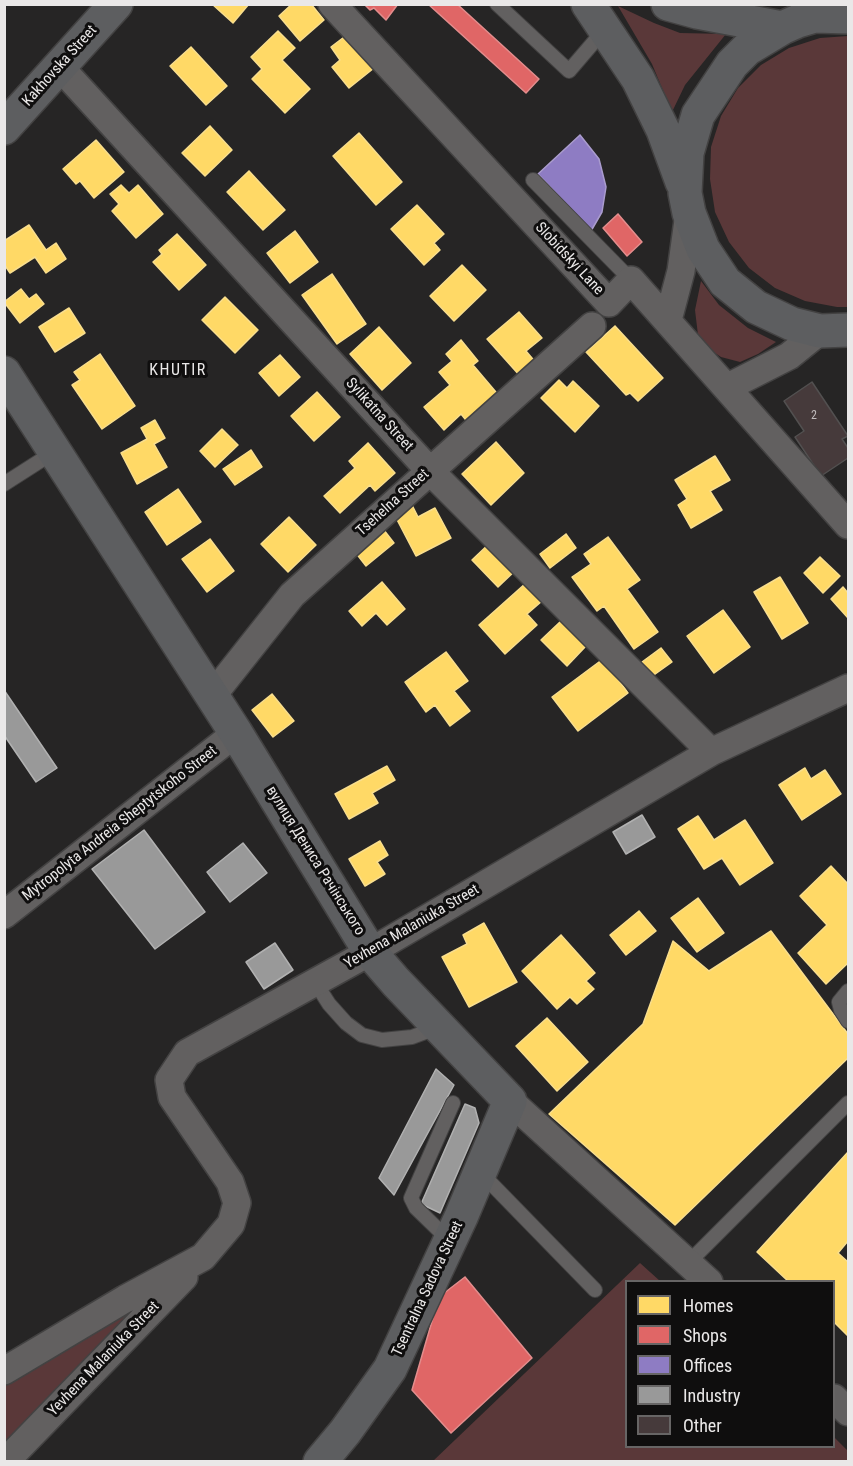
<!DOCTYPE html>
<html>
<head>
<meta charset="utf-8">
<style>
	body { margin:0 }
	#map { position:relative; width:853px; height:1466px; overflow:hidden; background:#262525; font-family:"Roboto Condensed",sans-serif }
	canvas { display:block }
	.frame { position:absolute; inset:0; border:6px solid #eae8e8; pointer-events:none }
	.legend { position:absolute; left:625px; top:1280px; width:210px; height:168px; box-sizing:border-box; background:#0f0e0e; border:2px solid #676565; margin:0; padding:8px 10px; list-style:none; font-size:18px; color:#eae8e8 }
	.legend li { display:flex; align-items:center; gap:12px; height:30px }
	.legend b { width:30px; border:2px solid #676565 }
</style>
</head>
<body>
<div id="map">
<canvas width="853" height="1466"></canvas>
<div class="frame"></div>
<ul class="legend">
<li><b style="height:16px;background:#ffd966"></b>Homes</li>
<li><b style="height:16px;background:#e06666"></b>Shops</li>
<li><b style="height:16px;background:#8e7cc3"></b>Offices</li>
<li><b style="height:16px;background:#999"></b>Industry</li>
<li><b style="height:16px;background:#463a3b"></b>Other</li>
</ul>
</div>
<script>
const ctx = document.querySelector('canvas').getContext('2d');
ctx.lineJoin = 'round';
function fill(path, color) { ctx.fillStyle = color; ctx.fill(path, 'evenodd'); }
const shape = rows => new Path2D(rows.map(r => 'M' + r).join(''));
function trace(path, color, width, dash) { ctx.strokeStyle = color; ctx.lineWidth = width; ctx.lineCap = dash ? 'butt' : 'round'; ctx.setLineDash(dash || []); ctx.stroke(path); }
function drawText(font, color, halo, rows, align = 'center') {
  ctx.font = font + ' "Roboto Condensed",sans-serif'; ctx.lineWidth = 6; ctx.setLineDash([]); ctx.textBaseline = 'middle'; ctx.strokeStyle = halo; ctx.fillStyle = color; for (const [text, x, y, turn = 0] of rows) {
    ctx.save(); ctx.translate(x, y); ctx.rotate((+turn || 0) * Math.PI / 180); ctx.textAlign = isNaN(turn) ? turn : align; if (halo) ctx.strokeText(text, 0, 0); ctx.fillText(text, 0, 0); ctx.restore();
  }
}
fill(shape([
	[618,6,654,23,680,33,726,34,685,85,672,112,652,64],
	[848,36,848,307,837,307,805,301,775,288,749,268,729,242,715,212,710,179,711,147,721,116,738,88,761,65,789,48,820,38],
	[701,281,719,305,748,328,776,342,758,354,740,362,721,357,709,349,698,335,695,310],
	[640,1263,660,1281,626,1282,626,1446,834,1446,834,1437,848,1451,848,1461,433,1461],
	[162,1291,5,1448,5,1385]
]), '#5a3839');
const homes = shape([
	[212,4,249,4,233,23,212,4],
	[292,4,311,4,324,20,300,41,279,16,292,4],
	[278,31,295,48,282,60,310,89,285,113,252,79,262,69,251,57,278,31],
	[348,34,374,68,349,88,332,67,340,60,331,47,348,34],
	[191,47,227,86,206,105,170,66,191,47],
	[210,126,232,150,205,176,182,153,210,126],
	[359,133,402,182,376,205,333,156,359,133],
	[96,140,124,172,94,198,80,181,76,184,63,169,96,140],
	[249,171,285,210,263,230,227,192,249,171],
	[121,185,129,193,138,185,163,214,136,238,112,211,119,204,110,194,121,185],
	[417,205,444,234,434,243,440,250,424,265,391,229,417,205],
	[29,225,46,250,56,243,66,259,46,273,35,257,10,273,4,264,4,241,29,225],
	[295,231,318,262,290,283,267,253,295,231],
	[177,234,206,265,179,290,153,262,162,254,159,250,177,234],
	[462,265,486,290,454,321,430,296,462,265],
	[332,274,366,324,337,344,302,295,332,274],
	[21,289,29,299,36,294,44,304,20,323,4,302,21,289],
	[225,297,258,330,235,353,202,320,225,297],
	[69,308,85,333,55,352,39,327,69,308],
	[519,312,542,338,526,351,537,364,521,377,487,339,519,312],
	[615,326,663,378,638,401,630,393,626,395,586,352,615,326],
	[379,327,411,363,382,390,350,354,379,327],
	[461,340,478,361,473,365,501,398,470,425,461,414,444,430,424,407,450,385,439,372,452,361,446,354,461,340],
	[100,354,135,406,102,429,72,385,80,380,74,372,100,354],
	[280,355,300,377,279,396,259,373,280,355],
	[559,380,567,388,573,381,599,406,575,432,541,398,559,380],
	[317,392,340,417,314,441,291,416,317,392],
	[155,420,165,438,154,444,167,467,137,484,121,453,147,439,141,428,155,420],
	[222,429,238,445,215,467,200,451,222,429],
	[496,442,524,473,491,505,462,474,496,442],
	[368,443,395,473,375,491,370,485,340,513,324,496,355,468,349,461,368,443],
	[251,450,262,467,235,485,223,469,251,450],
	[715,456,730,480,710,491,722,510,691,528,678,505,687,499,675,480,715,456],
	[178,489,201,522,167,545,145,512,178,489],
	[411,503,418,517,435,508,451,538,416,556,393,512,411,503],
	[289,517,316,545,288,572,261,544,289,517],
	[380,525,394,543,366,566,352,548,380,525],
	[566,534,576,548,550,568,540,554,566,534],
	[608,537,640,580,627,589,658,632,634,649,604,606,597,611,572,577,591,564,584,554,608,537],
	[210,539,234,571,207,592,182,559,210,539],
	[492,541,518,568,498,587,472,560,492,541],
	[820,557,840,576,823,593,804,573,820,557],
	[780,577,808,623,782,639,754,592,780,577],
	[382,582,405,609,387,625,376,613,362,626,349,611,382,582],
	[526,583,542,601,527,614,537,625,505,654,479,625,526,583],
	[843,587,848,593,848,618,831,599,843,587],
	[723,610,750,647,714,673,687,636,723,610],
	[561,621,586,646,567,666,541,640,561,621],
	[661,648,672,662,651,677,642,662,661,648],
	[446,652,468,681,454,691,470,711,450,726,435,705,426,712,405,682,446,652],
	[603,659,628,693,578,731,552,697,603,659],
	[272,694,294,721,273,737,252,710,272,694],
	[387,766,395,780,372,793,378,803,349,819,335,794,387,766],
	[805,768,811,779,825,770,841,794,802,820,779,785,805,768],
	[698,816,714,840,745,820,773,863,740,885,722,858,704,869,678,829,698,816],
	[380,841,388,855,377,862,385,874,365,886,349,859,380,841],
	[831,866,848,884,848,963,826,984,798,953,827,925,800,896,831,866],
	[698,898,724,933,697,952,671,918,698,898],
	[639,911,656,931,626,955,610,935,639,911],
	[484,923,517,982,469,1007,442,957,467,944,463,935,484,923],
	[771,931,848,1034,848,1058,675,1225,549,1114,643,1024,673,941,709,971,771,931],
	[561,935,595,973,586,981,594,989,577,1004,570,997,557,1009,522,971,561,935],
	[547,1018,588,1062,557,1091,516,1046,547,1018],
	[848,1152,848,1241,838,1253,848,1262,848,1336,834,1322,834,1282,789,1282,757,1252,848,1152]
]);
fill(homes, '#ffd966');
trace(homes, '#f9de8d', 1.5);
const shops = shape([
	[364,4,398,4,386,20,374,8,370,10,364,4],
	[428,4,457,4,539,79,526,93,428,4],
	[618,214,642,242,627,256,603,228,618,214],
	[465,1277,532,1358,451,1433,412,1390,439,1297,465,1277]
]);
fill(shops, '#e06666');
trace(shops, '#e38d8d', 1.5);
const offices = shape([
	[580,135,599,159,606,187,602,212,591,231,538,174,580,135]
]);
fill(offices, '#8e7cc3');
trace(offices, '#aa9cce', 1.5);
const industry = shape([
	[4,690,57,768,36,782,4,735,4,690],
	[642,815,655,837,626,854,613,832,642,815],
	[144,830,205,912,155,949,92,869,144,830],
	[243,843,267,873,230,902,207,872,243,843],
	[275,943,293,970,264,989,246,962,275,943],
	[436,1069,454,1085,394,1195,379,1178,436,1069],
	[465,1104,475,1108,479,1123,440,1213,421,1204,465,1104]
]);
fill(industry, '#999');
trace(industry, '#b1b1b1', 1.5);
const building = shape([
	[812,382,848,436,842,439,848,448,848,458,821,476,795,437,804,431,784,401,812,382]
]);
fill(building, '#463a3b');
trace(building, '#525050', 1.5);
const service = shape([
	[497,4,569,71,605,29],
	[533,180,631,280],
	[4,484,54,452],
	[315,982,329,1004,346,1023,362,1035,382,1040,412,1037,439,1027],
	[848,991,839,1002,841,1010,848,1021],
	[480,1172,595,1290],
	[450,1241,416,1208,411,1198,453,1103],
	[689,1262,848,1103]
]);
const minor = shape([
	[332,4,609,303,631,280,848,525],
	[59,66,429,470,711,752],
	[668,320,681,271,689,213],
	[728,387,789,356,820,331],
	[212,696,292,595,592,326],
	[4,915,236,733],
	[510,1101,709,1282],
	[4,1371,125,1299,203,1257,231,1224,237,1203,230,1182,172,1097,169,1080,187,1053,370,952,711,752,848,688],
	[834,1398,848,1412],
	[5,1462,184,1277]
]);
const secondary = shape([
	[588,4,638,79,663,130,682,182],
	[668,4,697,12,782,28],
	[848,17,815,16,798,21,782,28,747,49,732,64,698,115,687,153,685,193,689,213,703,249,725,282,756,307,792,324,820,331,848,330],
	[4,128,116,4],
	[4,373,236,733,370,952,396,982,510,1101,461,1217,390,1369,345,1432,320,1462]
]);
trace(service, '#434242', 16);
trace(minor, '#434242', 30);
trace(secondary, '#434242', 36);
trace(service, '#626060', 14);
trace(minor, '#626060', 27);
trace(secondary, '#5d5e60', 33);
drawText('12px', '#c1bcbd', null, [
	["2",814,416]
]);
drawText('15px', '#eae8e8', '#0f0e0e', [
	["Kakhovska Street",60,66,-48],
	["Slobidskyi Lane",569,259,47],
	["Sylikatna Street",379,415,48],
	["Tsehelna Street",393,503,-42],
	["Mytropolyta Andreia Sheptytskoho Street",120,824,-38],
	["вулиця Дениса Рачінського",315,861,58],
	["Yevhena Malaniuka Street",412,927,-30],
	["Tsentralna Sadova Street",428,1289,-65],
	["Yevhena Malaniuka Street",104,1359,-46]
]);
ctx.letterSpacing = '1.5px';
drawText('16px', '#eae8e8', '#0f0e0e', [
	["KHUTIR",178,371]
]);
ctx.letterSpacing = '0px';
</script>
</body>
</html>
